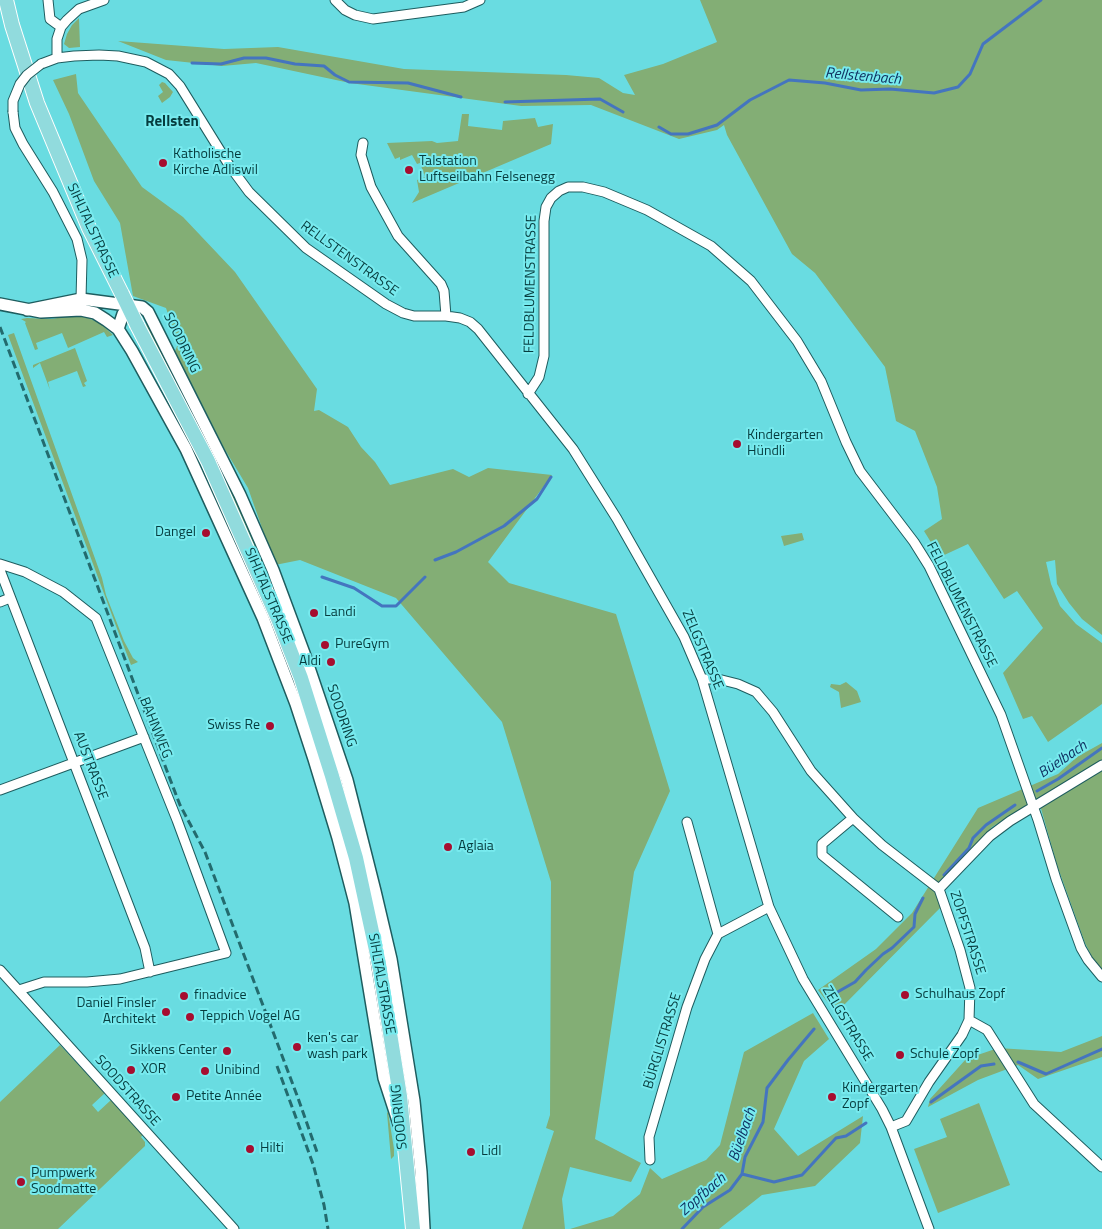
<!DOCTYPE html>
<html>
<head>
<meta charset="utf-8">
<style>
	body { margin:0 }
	canvas { display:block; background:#69dce1 }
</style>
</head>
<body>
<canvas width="1102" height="1229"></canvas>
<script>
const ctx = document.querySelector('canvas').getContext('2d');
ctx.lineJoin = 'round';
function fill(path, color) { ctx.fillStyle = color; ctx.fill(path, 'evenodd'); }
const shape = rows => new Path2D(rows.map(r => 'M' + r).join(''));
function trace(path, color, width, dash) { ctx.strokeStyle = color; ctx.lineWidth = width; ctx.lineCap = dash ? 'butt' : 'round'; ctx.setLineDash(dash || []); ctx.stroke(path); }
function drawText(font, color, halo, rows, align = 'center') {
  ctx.font = font + ' "Titillium Web",sans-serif'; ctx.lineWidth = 4; ctx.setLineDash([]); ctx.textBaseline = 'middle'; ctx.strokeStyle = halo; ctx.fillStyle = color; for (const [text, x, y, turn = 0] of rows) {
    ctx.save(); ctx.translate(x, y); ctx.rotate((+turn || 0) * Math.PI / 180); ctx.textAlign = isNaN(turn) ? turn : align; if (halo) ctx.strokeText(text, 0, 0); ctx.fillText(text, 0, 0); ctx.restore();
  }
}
fill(shape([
	[700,0,1102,0,1102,635,1082,619,1069,603,1057,584,1055,560,1046,562,1051,584,1060,606,1076,624,1102,643,1102,704,1048,742,1032,716,1023,719,1003,673,1043,628,1017,591,1004,599,968,544,940,557,924,531,942,519,937,487,915,431,896,421,885,367,815,273,792,254,727,135,724,125,717,130,679,139,591,105,521,106,350,83,256,63,222,66,166,60,118,41,224,49,278,47,404,69,566,75,599,78,623,93,635,95,624,75,663,64,717,42],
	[79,18,80,47,69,48,64,44,67,34,72,25],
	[76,74,78,93,142,187,183,217,235,272,317,389,314,411,319,410,348,427,361,447,375,462,390,485,453,469,469,477,488,468,552,475,488,562,509,583,616,614,670,791,634,872,595,1139,641,1163,631,1182,570,1167,562,1199,565,1229,522,1229,554,1131,546,1128,550,1115,551,882,502,722,396,598,300,560,275,565,248,488,224,448,175,351,178,344,166,308,133,296,120,223,94,181,69,114,53,80],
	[162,82,165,83,173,92,170,97,162,103,158,96,163,92,159,85],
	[462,114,469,114,468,126,502,130,503,121,535,118,538,127,553,124,551,144,412,203,419,192,417,180,425,177,420,163,417,164,412,155,400,160,400,157,395,159,387,143,432,141,437,143,458,141],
	[68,316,79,316,88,318,100,323,113,335,107,337,104,332,68,348,62,333,36,343,38,349,35,350,25,323,26,322,21,319,27,318,52,319],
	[149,323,247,517,293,636,254,545,229,489,146,325],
	[14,333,102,578,106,595,124,641,133,658,138,662,131,665,119,634,8,335],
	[75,348,87,381,84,383,86,386,83,387,77,371,48,382,50,390,40,363,33,368,33,365],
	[179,422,235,536,263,603,262,604,222,513],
	[802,533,804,540,784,546,781,536],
	[846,682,857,691,861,702,841,708,839,692,830,687,831,684,840,685],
	[1102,743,1102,970,1093,959,1085,943,1057,865,1038,798,992,827,939,889,944,904,836,1013,818,990,876,949,912,913,978,808,1058,774,1077,757],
	[813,1013,829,1039,804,1061,774,1129,798,1156,863,1116,860,1143,815,1186,762,1195,719,1229,570,1229,613,1216,640,1194,650,1168,662,1179,706,1160,720,1145,744,1052],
	[1102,1036,1102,1057,1038,1079,1018,1065,978,1080,928,1107,930,1099,966,1059,998,1048,1061,1052],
	[60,1045,105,1093,92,1105,98,1112,111,1100,143,1135,141,1137,145,1142,145,1146,58,1229,0,1229,0,1102],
	[979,1103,1010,1185,938,1213,914,1149,947,1137,940,1119],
	[388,1112,394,1149,394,1156,391,1159,387,1113]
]), '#83ae75');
trace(shape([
	[192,63,221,64,244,58,266,58,295,64,324,66,335,75,349,82,408,83,461,97],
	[505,102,600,99,623,112],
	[659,127,671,134,688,134,717,125,750,100,789,80,825,83,861,90,890,89,934,93,958,87,970,74,983,44,1041,0],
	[435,560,456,552,504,526,537,499,551,477],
	[322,577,354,588,382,606,396,606,425,577],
	[1037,791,1058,779,1102,748],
	[944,875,969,848,973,838,986,825,1015,805],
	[834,994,855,982,866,970,883,954,892,948,914,927,915,914,923,898],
	[1018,1062,1046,1074,1102,1049],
	[931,1102,981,1066,994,1064],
	[742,1174,745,1157,763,1122,767,1088,788,1060,814,1029],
	[682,1229,703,1207,730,1190,742,1174,774,1182,802,1175,836,1138,846,1136,866,1123]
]), '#4475bf', 3);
const minor = shape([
	[48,0,50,19,61,27],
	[335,0,345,10,355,15,373,19,464,7,480,0],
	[57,58,57,39,61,27,67,20,79,9,104,0],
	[41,64,57,58,74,56,99,55,118,56,146,62,169,74,180,86,229,165,249,192,306,248,386,304,403,313,414,316,446,316,460,318,470,322,478,329,573,449,617,519,684,637,702,679,769,907,803,979,882,1109,891,1127,929,1229],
	[13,112,15,128,23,144,53,192,77,239,82,260,81,299],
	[363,143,361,155,371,187,398,236,441,284,444,291,446,316],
	[528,394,539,377,544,356,544,221,546,207,551,198,559,191,568,187,583,187,604,192,647,210,711,246,751,281,797,341,821,381,846,442,860,471,914,542,929,566,1001,715,1038,820,1056,879,1081,948,1088,960,1102,977],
	[0,564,25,572,63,592,96,618,177,820,226,953,120,979,87,982,44,982,19,990],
	[0,570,145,948,150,972],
	[0,602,10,598],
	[702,679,718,679,738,684,756,692,773,712,811,771,853,818,882,845,939,889,960,950,970,988,969,1020,962,1035,929,1082,906,1121,891,1127],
	[0,790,144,737],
	[853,818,822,844,822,855,898,917],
	[939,889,990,836,1010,821,1102,765],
	[718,934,769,907],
	[0,970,234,1229],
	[969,1020,987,1030,1034,1104,1102,1167],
	[650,1160,649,1137,687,1007,705,959,718,934,687,822]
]);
const tertiary = shape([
	[0,304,41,312,81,310,95,313,106,320,118,329,132,351,186,449,263,618,296,704,314,759,338,838,355,903,384,1078,399,1124],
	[27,310,81,299,142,307,148,312,240,495,273,570,305,656,347,780,375,891,391,959,414,1101,421,1172,424,1229],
	[118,329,123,314,128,309,135,306]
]);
const primary = shape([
	[6,0,12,25,37,103,89,228,122,294],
	[137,325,208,461,278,619,301,678,332,776,356,858,379,964,400,1096,413,1229]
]);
trace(minor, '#1e5d5f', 11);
trace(tertiary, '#1e5d5f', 14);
trace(primary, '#fff', 16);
trace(minor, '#fff', 9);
trace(tertiary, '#fff', 11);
trace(primary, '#91dbdd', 14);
trace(shape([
	[0,327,170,779,180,805,205,852,298,1098,317,1152],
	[277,1066,313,1164,324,1205,328,1229]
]), '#236b6e', 3, [8, 4]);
const minorBridge = shape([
	[13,112,13,101,20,84,27,75,41,64]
]);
const primaryBridge = shape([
	[122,294,137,325]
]);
trace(minorBridge, '#1e5d5f', 11, []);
trace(primaryBridge, '#fff', 16, []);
trace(minorBridge, '#fff', 9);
trace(primaryBridge, '#91dbdd', 14);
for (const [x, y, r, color] of [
	[163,163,5,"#a60d2f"],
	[409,170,5,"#a60d2f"],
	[737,444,5,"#a60d2f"],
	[206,533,5,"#a60d2f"],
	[314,613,5,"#a60d2f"],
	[325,645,5,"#a60d2f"],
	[331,662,5,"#a60d2f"],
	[270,726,5,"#a60d2f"],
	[448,847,5,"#a60d2f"],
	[905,995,5,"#a60d2f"],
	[184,996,5,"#a60d2f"],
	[166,1012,5,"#a60d2f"],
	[190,1017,5,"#a60d2f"],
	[297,1047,5,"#a60d2f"],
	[227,1051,5,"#a60d2f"],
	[900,1055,5,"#a60d2f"],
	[131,1070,5,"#a60d2f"],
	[205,1071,5,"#a60d2f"],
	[176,1097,5,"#a60d2f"],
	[832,1097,5,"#a60d2f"],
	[250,1149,5,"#a60d2f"],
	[471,1152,5,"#a60d2f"],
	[21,1182,5,"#a60d2f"]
]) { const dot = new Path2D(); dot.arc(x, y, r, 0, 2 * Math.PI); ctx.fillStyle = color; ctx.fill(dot); trace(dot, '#77eaee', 2); }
drawText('14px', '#063c3e', '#77eaee', [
	["Katholische",173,155],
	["Kirche Adliswil",173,171],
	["Talstation",419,162],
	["Luftseilbahn Felsenegg",419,178],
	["Kindergarten",747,436],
	["Hündli",747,452],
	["Dangel",196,533,"right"],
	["Landi",324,613],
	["PureGym",335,645],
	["Aldi",321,662,"right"],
	["Swiss Re",260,726,"right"],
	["Aglaia",458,847],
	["Schulhaus Zopf",915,995],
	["finadvice",194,996],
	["Daniel Finsler",156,1004,"right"],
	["Architekt",156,1020,"right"],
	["Teppich Vogel AG",200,1017],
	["ken's car",307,1039],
	["wash park",307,1055],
	["Sikkens Center",217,1051,"right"],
	["Schule Zopf",910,1055],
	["XOR",141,1070],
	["Unibind",215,1071],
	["Kindergarten",842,1089],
	["Zopf",842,1105],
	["Petite Année",186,1097],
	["Hilti",260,1149],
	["Lidl",481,1152],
	["Pumpwerk",31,1174],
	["Soodmatte",31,1190]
], 'left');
drawText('14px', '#063c3e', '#77eaee', [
	["SIHLTALSTRASSE",92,231,65],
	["RELLSTENSTRASSE",349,259,36],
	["FELDBLUMENSTRASSE",531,284,-89],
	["SOODRING",181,343,64],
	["SIHLTALSTRASSE",268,596,67],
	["FELDBLUMENSTRASSE",961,605,63],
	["ZELGSTRASSE",702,650,67],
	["SOODRING",341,716,71],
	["BAHNWEG",155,728,68],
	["AUSTRASSE",90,766,69],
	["ZOPFSTRASSE",967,933,72],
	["SIHLTALSTRASSE",381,984,80],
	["ZELGSTRASSE",847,1024,59],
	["BÜRGLISTRASSE",663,1041,-73],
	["SOODSTRASSE",127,1091,48],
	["SOODRING",400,1117,-96]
]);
drawText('italic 15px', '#0e2f5f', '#77eaee', [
	["Rellstenbach",863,77,5],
	["Büelbach",1063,760,-34],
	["Büelbach",743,1135,-71],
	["Zopfbach",703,1195,-41]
]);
drawText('bold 15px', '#063c3e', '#77eaee', [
	["Rellsten",172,122]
]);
</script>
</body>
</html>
